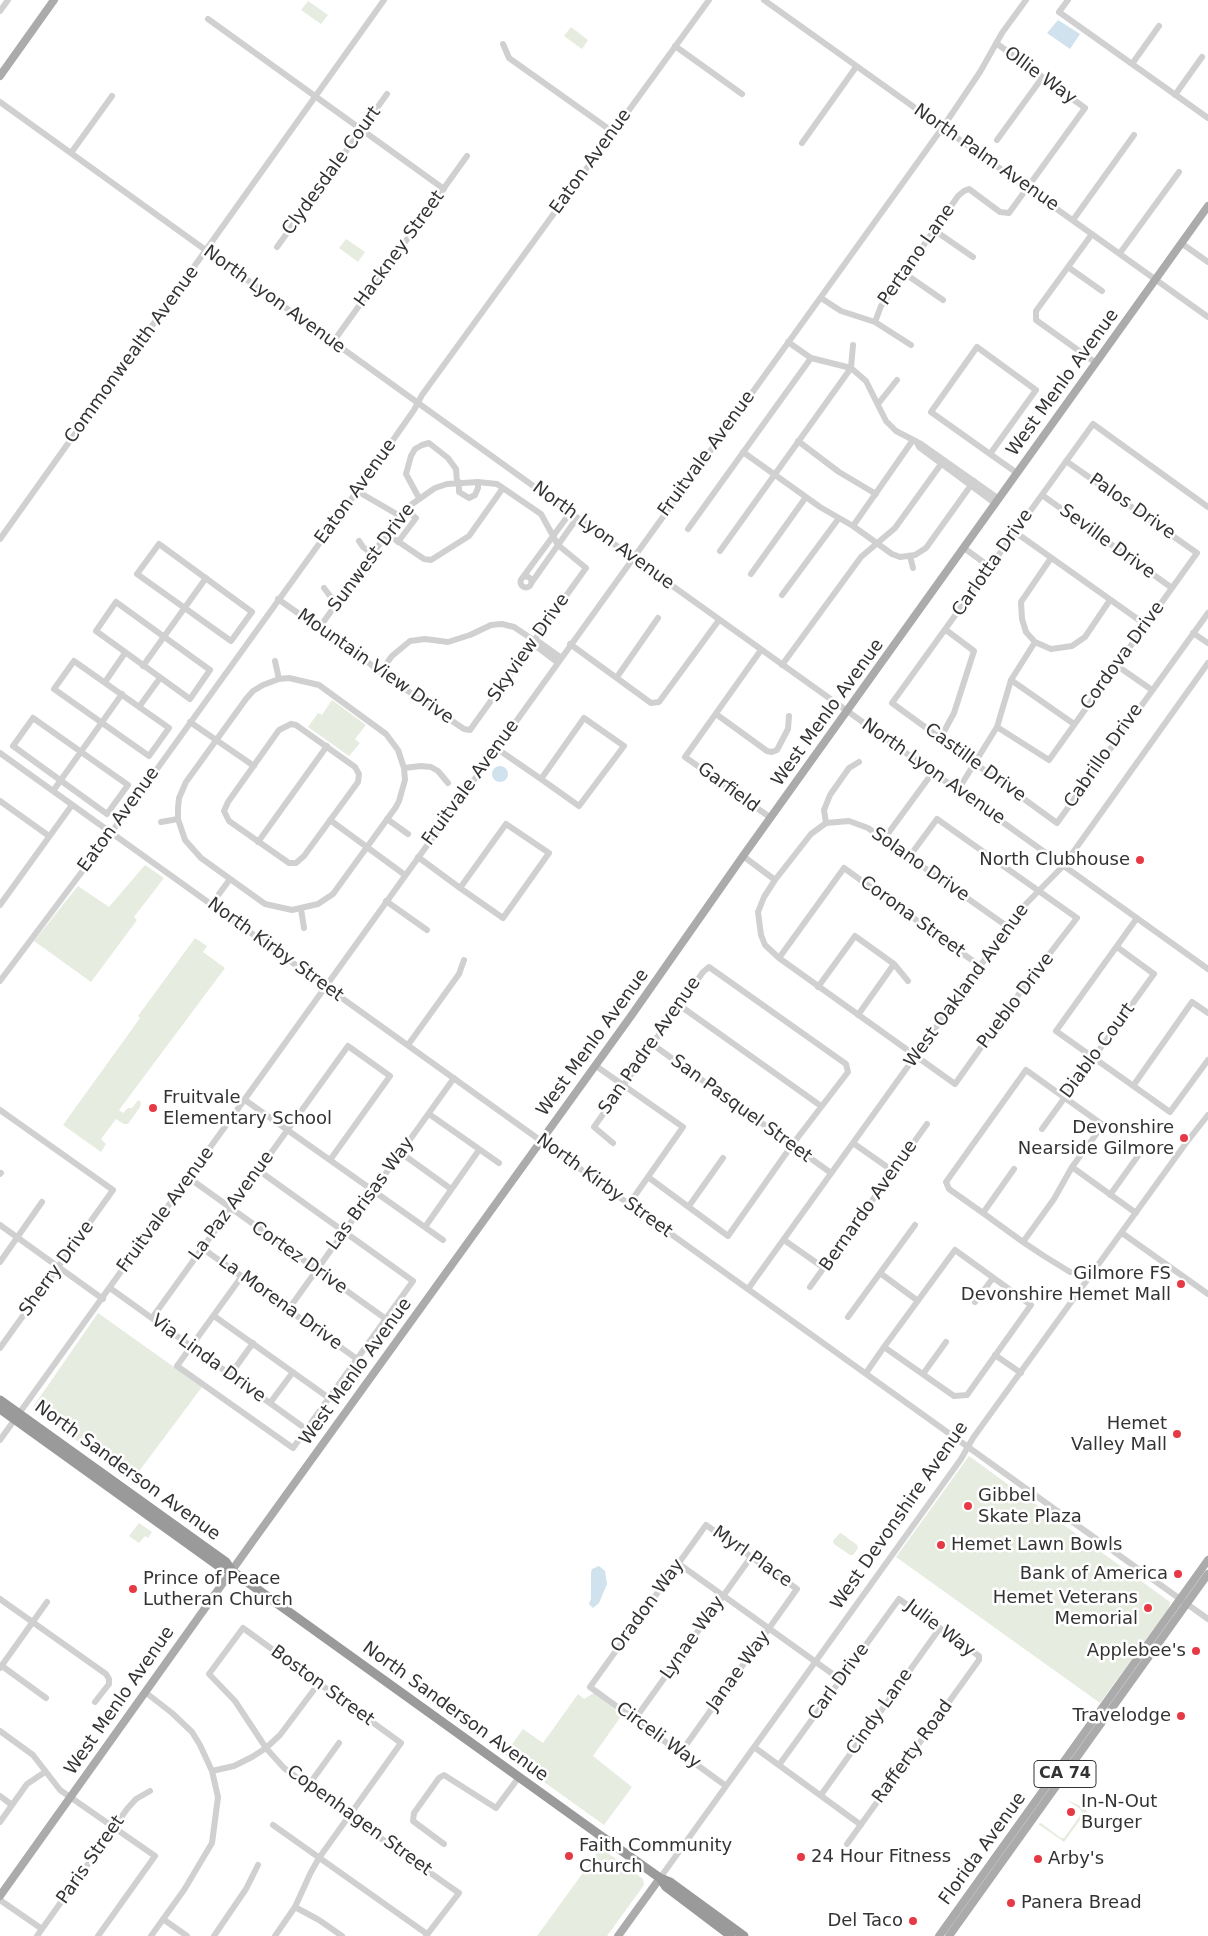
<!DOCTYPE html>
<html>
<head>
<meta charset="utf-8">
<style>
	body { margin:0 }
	canvas { display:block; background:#fff }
</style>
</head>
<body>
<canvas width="1208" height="1936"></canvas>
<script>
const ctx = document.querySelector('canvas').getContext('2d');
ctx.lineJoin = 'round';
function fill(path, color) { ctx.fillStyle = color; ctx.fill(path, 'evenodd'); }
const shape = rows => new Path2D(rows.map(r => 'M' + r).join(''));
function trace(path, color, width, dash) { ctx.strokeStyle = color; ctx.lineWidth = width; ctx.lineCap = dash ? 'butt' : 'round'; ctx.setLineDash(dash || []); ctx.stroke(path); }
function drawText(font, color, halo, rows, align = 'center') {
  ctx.font = font + ' "DejaVu Sans",sans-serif'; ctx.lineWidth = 5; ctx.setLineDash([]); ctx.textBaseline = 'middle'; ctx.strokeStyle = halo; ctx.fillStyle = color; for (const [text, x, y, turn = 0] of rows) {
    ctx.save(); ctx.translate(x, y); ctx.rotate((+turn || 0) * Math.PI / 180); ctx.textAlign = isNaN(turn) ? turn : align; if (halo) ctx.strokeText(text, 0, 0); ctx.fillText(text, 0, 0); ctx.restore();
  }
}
fill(shape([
	[308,1,328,15,321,24,301,10],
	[571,27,588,40,582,49,564,36],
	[346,239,365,252,358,262,339,248],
	[332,700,366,725,355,739,360,743,349,756,308,727,318,713,322,715],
	[145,865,164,878,134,917,137,920,91,982,34,941,78,886,109,907],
	[195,938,207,946,203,952,225,968,119,1110,123,1113,128,1108,132,1108,138,1100,141,1102,140,1107,128,1124,124,1124,116,1119,101,1139,106,1144,101,1152,63,1125,140,1018,138,1016],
	[98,1313,202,1387,131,1482,33,1407],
	[969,1456,1170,1602,1169,1608,1100,1703,896,1557],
	[139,1523,152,1532,148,1538,145,1536,139,1543,129,1536],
	[841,1533,857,1545,858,1548,853,1555,850,1555,834,1544,833,1541,839,1534],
	[594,1693,622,1715,593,1756,632,1787,604,1825,505,1754,523,1729,543,1743,578,1694,584,1699],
	[1067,1800,1085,1808,1088,1813,1085,1813,1064,1842,1038,1824,1041,1823,1061,1838,1064,1838,1082,1813,1080,1809],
	[601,1848,643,1879,644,1885,607,1936,537,1936]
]), '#e6ecdf');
fill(shape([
	[1058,20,1080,34,1070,49,1047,33],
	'492 774a8 8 0 1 1 16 0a8 8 0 1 1-16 0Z',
	[599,1566,605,1571,607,1584,599,1603,593,1608,589,1604,591,1599,591,1573,592,1569]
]), '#cfe2ee');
trace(shape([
	[764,0,1208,317],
	[1068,0,1059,12,1208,118],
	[0,11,8,0],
	[208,19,444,189],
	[503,44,509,58,613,132],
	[675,46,742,94],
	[1132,64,1159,26],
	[1175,95,1202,57],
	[0,102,632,557,1208,969],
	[997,140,1042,78],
	[802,143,856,67],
	[71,153,112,96],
	[1073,220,1134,135],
	[934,230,973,257],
	[1092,234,1036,311,1036,320,1096,363],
	[1181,243,1208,262],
	[277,247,387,94],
	[1120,253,1179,172],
	[1068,267,1102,291],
	[904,273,943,300],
	[821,298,841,311,875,322,911,345],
	[875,322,881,306,958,196,964,191,969,189,1000,212,1009,213,1085,108,996,43],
	[333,342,467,156],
	[788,342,811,358,851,368,866,381,886,421,896,431,921,444,999,499],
	[878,404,897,380],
	[798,441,839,472,876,494],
	[917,443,919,447,996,504],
	[743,452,820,507,853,526,892,554,900,557,915,555,926,548,974,481],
	[990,454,1036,390,977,347,931,412,990,454,1017,473],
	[459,482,459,492,469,498,475,495,478,488,478,482],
	[357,491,400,516],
	[1042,495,1172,588],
	[419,498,406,474,411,456,415,449,422,445,429,443,448,458,456,469,457,482],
	[1208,507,1093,424,892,703,1057,823,1208,613],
	[853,526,913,440],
	[688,529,811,358],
	[1015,532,1146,625],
	[387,534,424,559,431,560,469,536,503,488],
	[0,539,384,0],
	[359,541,363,547,372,554],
	[398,542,416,518,405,509],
	[159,544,252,612,231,641,137,574,159,544],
	[964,548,990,567],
	[720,551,851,368,853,345],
	[910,556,913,568],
	[1051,558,1021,602,1022,619,1026,632,1035,642,1051,649,1072,646,1085,637,1110,600],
	[751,574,806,497],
	'520.5 582a5.5 5.5 0 1 1 11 0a5.5 5.5 0 1 1-11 0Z',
	[523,577,570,513],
	[532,582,577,518],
	[324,588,330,596,338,602],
	[782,595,839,518],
	[278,599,319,628,325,633,347,645,380,672,464,729,470,730,586,568,558,545,541,514,497,484,478,482,447,484,435,488,405,509,319,628],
	[116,602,210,670,190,699,96,631,116,602],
	[1193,633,1208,643],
	[535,641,536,646,557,662],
	[570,644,651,703,659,702,719,620],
	[761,650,685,757,771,818],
	[74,661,169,728,149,756,54,689,74,661],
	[275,661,279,679],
	[782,665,861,557,895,528,944,460],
	[1116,665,1152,690],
	[143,666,206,578],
	[380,672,392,656,410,641,425,639,448,642,470,635,491,625,502,624,514,627,535,641,539,642,560,657],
	[617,677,658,618],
	[289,678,319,685,386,734,398,750,404,768,405,780,399,801,396,807,333,894,318,904,292,910,265,904,201,858,185,840,178,819,178,808,179,798,186,782,246,699,253,691,263,685,279,679,289,678],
	[1011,680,1074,724],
	[105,682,125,653],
	[139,707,160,678],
	[716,714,767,751,772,752,777,750,788,729,789,716],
	[33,718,128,785,107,814,13,746,33,718],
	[190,722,254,766],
	[291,724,296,725,355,767,359,774,358,782,304,856,296,863,289,863,229,821,224,811,228,802,279,730,291,724],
	[997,727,1049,760,1197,553,1066,461],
	[941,737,954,713,974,651,946,630],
	[496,748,541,779,579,806,624,746,584,718,541,779],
	[0,753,1208,1619],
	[404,768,421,766,431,767,438,771,448,783],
	[958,790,997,727,1011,680,1035,642],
	[53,791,122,694],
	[0,801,49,836],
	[387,819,408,834],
	[330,820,405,875],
	[161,822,178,819],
	[826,823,824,810,830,795,849,768,859,762],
	[884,839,933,772],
	[258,842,327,746],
	[743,856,775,880],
	[418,857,460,888,503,918,549,853,506,824,460,888],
	[909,857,937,819,1077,918,1024,987,955,1084,779,958,765,945,761,935,758,912,764,897,775,880,811,834,826,823,849,821,868,828,909,857,1008,927],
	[386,901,427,930],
	[0,905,72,805],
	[211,905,230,879],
	[301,909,304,928],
	[1137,918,1056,1031,1170,1112,1208,1060],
	[779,958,844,868,980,966],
	[0,981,111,833,360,487,414,410,422,395,709,0],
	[818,987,855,936,894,964,908,981],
	[679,1005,821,1106],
	[858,1015,894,964],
	[652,1044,831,1173],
	[408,1045,459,974,464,960],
	[596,1066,683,1127,629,1204],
	[1133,1086,1192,1002,1208,1013],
	[245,1100,443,1240],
	[0,1110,113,1190,0,1348],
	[429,1114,499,1163],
	[1042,1129,1154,974,1117,947],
	[613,1143,594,1127,703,972,709,967,846,1064,848,1072,792,1145,728,1236,648,1177],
	[853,1143,893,1171],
	[401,1153,451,1189],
	[1072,1167,1136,1213],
	[0,1174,1,1173],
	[189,1178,386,1319],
	[1110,1195,1140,1153],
	[689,1206,723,1158],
	[983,1213,1014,1169],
	[0,1225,103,1299],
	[425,1227,479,1150],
	[1122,1233,1208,1294],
	[784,1240,824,1268],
	[1023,1242,1054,1199,1072,1167,1103,1125,1026,1070,946,1182,949,1189,983,1213,1023,1242,1044,1256,1070,1272],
	[202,1248,357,1359],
	[0,1262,42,1202],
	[880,1273,918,1301],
	[242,1276,177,1366,293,1448,413,1281,258,1170],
	[810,1287,927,1124],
	[110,1288,306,1429],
	[748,1289,1021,909,1064,865,1208,663],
	[975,1302,993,1278],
	[288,1310,454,1078],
	[214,1316,329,1398],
	[848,1317,915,1225],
	[152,1318,348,1046,390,1076,330,1160],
	[995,1355,1021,1373],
	[866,1373,884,1347,955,1250,1031,1305,967,1395,954,1396,884,1347],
	[923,1374,946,1342],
	[230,1375,253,1343],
	[270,1403,293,1372],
	[0,1440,943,127,980,72,1002,33,1026,0],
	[679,1564,841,1680],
	[0,1599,106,1674,109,1679,109,1684,95,1702],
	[2,1666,46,1698],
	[0,1668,47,1602],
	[145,1692,172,1713,192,1732,200,1745,212,1771,218,1797,212,1843,184,1890,151,1936],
	[635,1719,751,1557],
	[0,1731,33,1755,60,1790,155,1856,98,1936],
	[754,1747,861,1825],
	[681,1752,797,1589,706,1525,590,1687,726,1786],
	[779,1765,899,1599,979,1656,979,1660,847,1844],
	[212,1771,234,1766,252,1757,266,1748,280,1735,319,1683],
	[308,1786,339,1743],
	[821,1795,940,1628],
	[0,1796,12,1805],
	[0,1822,27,1784,45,1772],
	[273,1825,427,1934],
	[444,1844,413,1821,414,1813,439,1778,444,1775,496,1808,519,1777],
	[660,1878,961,1459,973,1438,1186,1143,1208,1115],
	[0,1900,42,1929],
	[295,1907,319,1920,342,1936],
	[163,1919,187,1936],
	[37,1936,127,1809,136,1799,150,1791],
	[214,1936,246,1889,258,1865],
	[275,1936,295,1907,311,1872,319,1858,349,1816,401,1743,243,1628,209,1674,235,1701,266,1748,284,1768,349,1816,459,1893,426,1936]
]), '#d0d0d0', 6);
trace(shape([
	[0,76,54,0],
	[0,1896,255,1538,631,1016,743,856,1208,206],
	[618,1936,660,1878],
	[939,1936,1208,1560],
	[949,1936,1208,1574]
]), '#ababab', 8);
trace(shape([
	[0,1400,226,1562,232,1571],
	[0,1409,220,1567,232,1571,239,1576,601,1836,660,1878,670,1882,744,1936],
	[660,1878,666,1887,731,1936]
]), '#9a9a9a', 9);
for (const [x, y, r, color] of [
	[1140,860,5,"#e63946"],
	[153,1108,5,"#e63946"],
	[1184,1138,5,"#e63946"],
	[1181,1284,5,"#e63946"],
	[1177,1434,5,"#e63946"],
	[968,1506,5,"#e63946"],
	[941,1545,5,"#e63946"],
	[1178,1574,5,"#e63946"],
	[133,1589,5,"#e63946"],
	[1148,1608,5,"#e63946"],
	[1196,1651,5,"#e63946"],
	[1181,1716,5,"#e63946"],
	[1071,1812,5,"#e63946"],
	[569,1856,5,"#e63946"],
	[801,1857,5,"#e63946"],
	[1038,1859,5,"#e63946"],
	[1011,1903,5,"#e63946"],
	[913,1921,5,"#e63946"]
]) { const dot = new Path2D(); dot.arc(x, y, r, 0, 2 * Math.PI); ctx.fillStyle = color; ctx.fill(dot); trace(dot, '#fff', 2); }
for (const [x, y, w] of [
	[1065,1774,62]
]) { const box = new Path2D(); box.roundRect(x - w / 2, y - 13.5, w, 27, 4); ctx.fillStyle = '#fff'; ctx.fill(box); trace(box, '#333', 1); }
drawText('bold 16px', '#333', null, [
	["CA 74",1065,1774]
]);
drawText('18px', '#333', '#fff', [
	["Ollie Way",1040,76,36],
	["North Palm Avenue",986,158,35],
	["Eaton Avenue",591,162,-54],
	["Clydesdale Court",332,171,-54],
	["Hackney Street",400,249,-54],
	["Pertano Lane",917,255,-55],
	["North Lyon Avenue",274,300,36],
	["Commonwealth Avenue",132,355,-54],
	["West Menlo Avenue",1063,383,-54],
	["Fruitvale Avenue",707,454,-54],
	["Eaton Avenue",356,492,-54],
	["Palos Drive",1132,507,35],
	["North Lyon Avenue",603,536,36],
	["Seville Drive",1107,542,36],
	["Sunwest Drive",372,558,-53],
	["Carlotta Drive",993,563,-55],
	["Skyview Drive",529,648,-55],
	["Cordova Drive",1123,656,-54],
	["Mountain View Drive",375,667,35],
	["West Menlo Avenue",828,713,-54],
	["Cabrillo Drive",1104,756,-55],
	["Castille Drive",975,763,36],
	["North Lyon Avenue",933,772,35],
	["Fruitvale Avenue",471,783,-54],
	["Garfield",728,788,36],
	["Eaton Avenue",119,820,-54],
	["Solano Drive",920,865,35],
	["Corona Street",912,917,36],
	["North Kirby Street",275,950,36],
	["West Oakland Avenue",967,986,-54],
	["Pueblo Drive",1016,1001,-53],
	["West Menlo Avenue",593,1043,-54],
	["San Padre Avenue",650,1046,-55],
	["Diablo Court",1098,1051,-54],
	["San Pasquel Street",741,1109,36],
	["North Kirby Street",604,1186,36],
	["Las Brisas Way",371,1194,-54],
	["La Paz Avenue",232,1206,-54],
	["Bernardo Avenue",869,1206,-55],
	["Fruitvale Avenue",166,1210,-54],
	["Cortez Drive",299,1258,35],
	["Sherry Drive",57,1269,-54],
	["La Morena Drive",280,1303,36],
	["Via Linda Drive",208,1359,36],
	["West Menlo Avenue",356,1372,-54],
	["North Sanderson Avenue",127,1471,36],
	["West Devonshire Avenue",900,1516,-55],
	["Myrl Place",752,1557,35],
	["Oradon Way",648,1606,-54],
	["Julie Way",940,1629,37],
	["Lynae Way",693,1638,-55],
	["Janae Way",739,1671,-54],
	["Carl Drive",839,1682,-54],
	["Boston Street",322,1686,36],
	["West Menlo Avenue",120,1701,-55],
	["North Sanderson Avenue",455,1712,36],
	["Cindy Lane",880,1712,-55],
	["Circeli Way",658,1736,36],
	["Rafferty Road",913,1752,-54],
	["Copenhagen Street",359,1821,36],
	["Florida Avenue",983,1849,-54],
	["Paris Street",91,1860,-55]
]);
drawText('18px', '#333', '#fff', [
	["North Clubhouse",1130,860],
	["Fruitvale",163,1098,"left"],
	["Elementary School",163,1119,"left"],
	["Devonshire",1174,1128],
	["Nearside Gilmore",1174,1149],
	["Gilmore FS",1171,1274],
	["Devonshire Hemet Mall",1171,1295],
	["Hemet",1167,1424],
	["Valley Mall",1167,1445],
	["Gibbel",978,1496,"left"],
	["Skate Plaza",978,1517,"left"],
	["Hemet Lawn Bowls",951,1545,"left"],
	["Bank of America",1168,1574],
	["Prince of Peace",143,1579,"left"],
	["Lutheran Church",143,1600,"left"],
	["Hemet Veterans",1138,1598],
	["Memorial",1138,1619],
	["Applebee's",1186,1651],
	["Travelodge",1171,1716],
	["In-N-Out",1081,1802,"left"],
	["Burger",1081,1823,"left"],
	["Faith Community",579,1846,"left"],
	["Church",579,1867,"left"],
	["24 Hour Fitness",811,1857,"left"],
	["Arby's",1048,1859,"left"],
	["Panera Bread",1021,1903,"left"],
	["Del Taco",903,1921]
], 'right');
</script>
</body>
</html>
